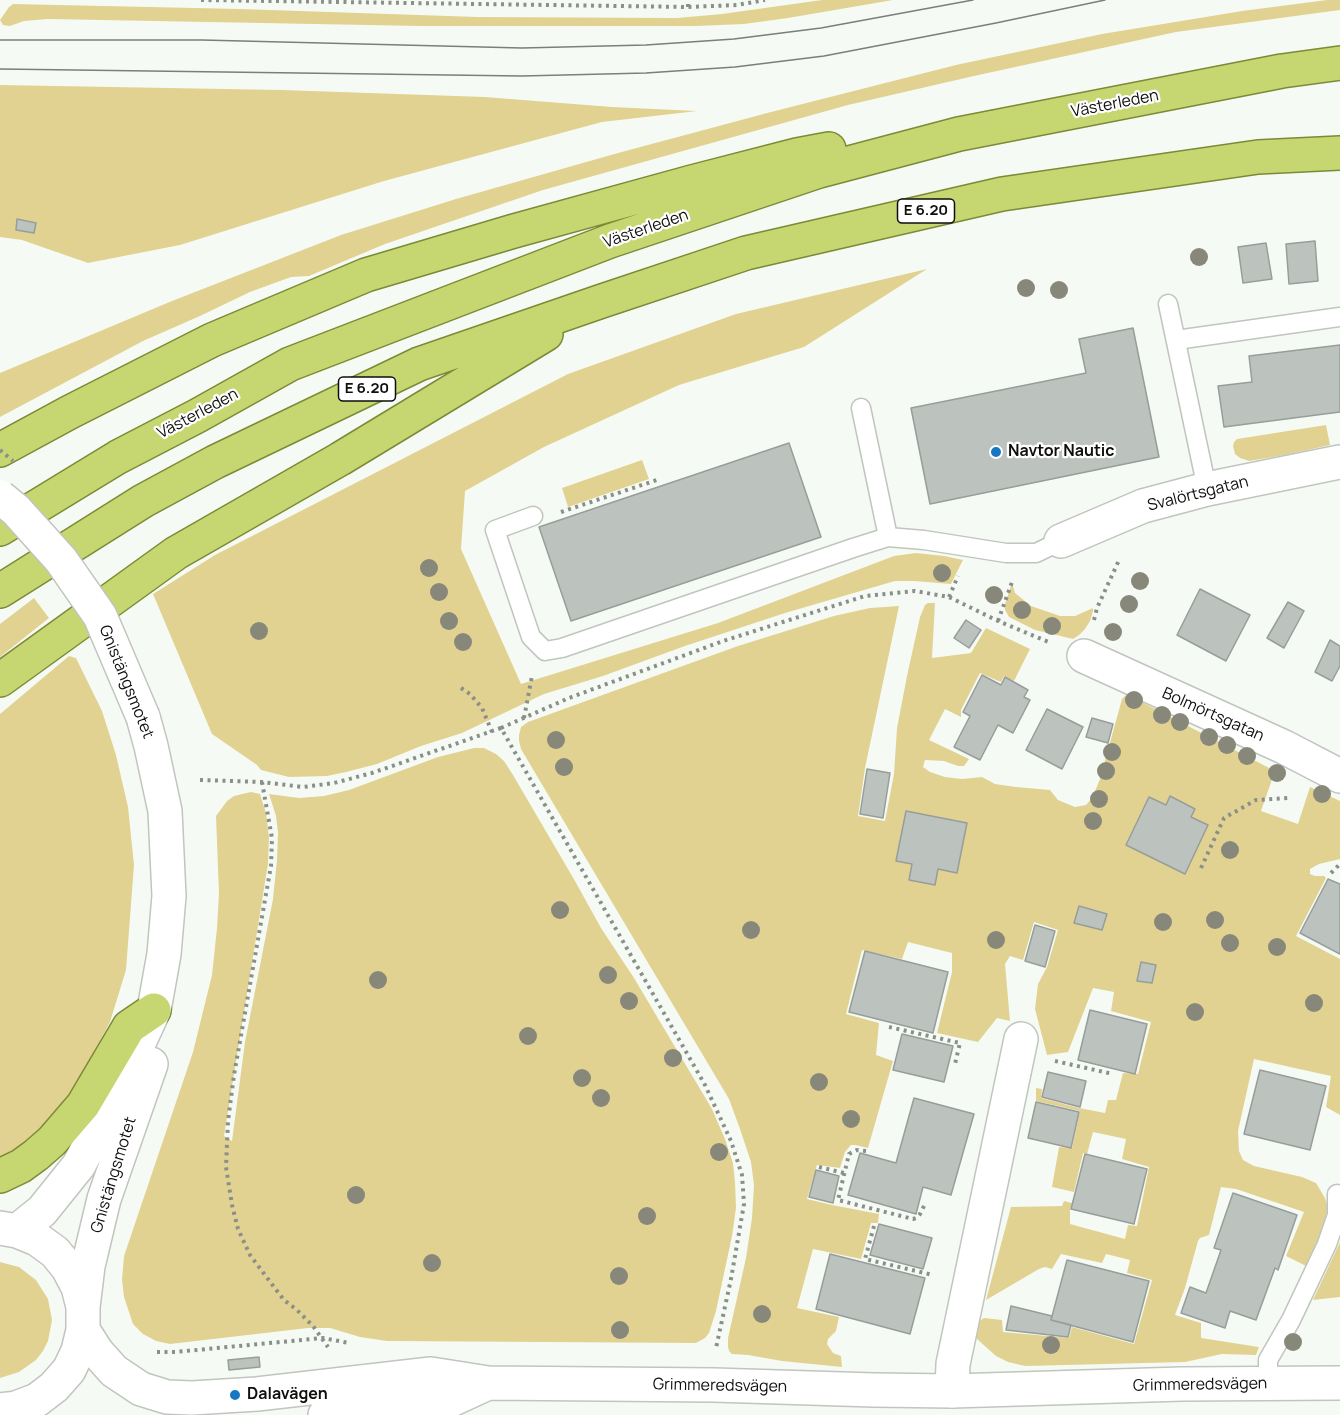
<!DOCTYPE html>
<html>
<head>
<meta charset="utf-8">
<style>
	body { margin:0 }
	canvas { display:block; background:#f5fbf4 }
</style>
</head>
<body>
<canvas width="1340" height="1415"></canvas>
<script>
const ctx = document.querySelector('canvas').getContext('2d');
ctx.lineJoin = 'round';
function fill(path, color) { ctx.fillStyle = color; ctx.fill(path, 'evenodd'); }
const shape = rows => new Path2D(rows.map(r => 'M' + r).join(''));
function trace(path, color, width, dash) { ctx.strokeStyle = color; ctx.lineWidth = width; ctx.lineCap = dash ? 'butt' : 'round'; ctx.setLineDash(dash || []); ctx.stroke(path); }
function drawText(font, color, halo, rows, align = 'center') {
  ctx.font = font + ' Manrope,sans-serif'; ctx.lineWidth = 4.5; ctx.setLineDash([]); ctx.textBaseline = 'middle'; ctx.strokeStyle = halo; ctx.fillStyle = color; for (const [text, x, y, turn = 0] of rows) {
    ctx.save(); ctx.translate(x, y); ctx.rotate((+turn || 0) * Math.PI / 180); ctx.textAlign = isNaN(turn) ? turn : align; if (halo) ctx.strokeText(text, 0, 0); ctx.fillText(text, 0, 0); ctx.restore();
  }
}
fill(shape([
	[822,0,893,0,788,18,744,24,696,26,421,26,48,19,24,21,10,26,3,25,0,20,9,7,13,4,240,9,478,17,677,18,722,14],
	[1327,0,1340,0,1340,10,1176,32,974,76,848,105,543,190,385,244,309,276,291,277,250,292,200,316,143,341,0,417,0,373,172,301,341,235,456,199,618,153,771,112,956,65,1102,34,1242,11],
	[0,85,282,90,485,97,612,107,697,111,602,122,384,181,180,245,88,263,22,240,0,237],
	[927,269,804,347,679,385,544,447,465,491,461,549,521,684,718,623,894,556,916,553,944,556,963,560,951,584,914,581,895,581,785,613,685,646,603,676,544,694,462,733,421,746,377,764,346,772,327,776,289,777,261,770,257,765,212,734,153,594,215,555,568,374,736,314],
	[1326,425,1330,445,1285,455,1249,461,1240,458,1235,454,1233,446,1234,442,1237,439],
	[642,460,649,479,568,507,562,488],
	[1012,583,1015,593,1031,606,1060,616,1075,616,1093,608,1093,611,1090,621,1085,629,1079,635,1073,639,1035,630,1009,617,1005,610,1005,604],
	[34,598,49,618,0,657,0,624],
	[928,603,935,603,932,658,971,653,986,628,1030,649,1014,681,1004,676,1001,682,980,673,961,710,961,717,945,709,929,740,969,759,964,766,958,766,944,761,925,760,923,767,930,772,945,777,962,779,982,777,995,784,1016,787,1050,790,1058,800,1075,807,1086,805,1092,798,1100,779,1122,699,1126,695,1130,696,1275,771,1261,811,1298,824,1310,787,1340,801,1340,859,1319,864,1310,869,1310,874,1315,876,1324,876,1326,878,1296,936,1340,959,1340,1115,1326,1107,1331,1076,1254,1059,1238,1131,1239,1151,1243,1160,1254,1166,1302,1177,1316,1183,1325,1198,1328,1208,1328,1217,1308,1267,1286,1256,1304,1212,1236,1189,1221,1187,1209,1235,1200,1238,1198,1241,1185,1288,1175,1315,1201,1323,1201,1338,1259,1347,1256,1355,1222,1354,1185,1362,1025,1366,1008,1362,996,1356,977,1339,974,1332,977,1323,984,1318,1002,1320,1003,1332,1069,1338,1072,1327,1134,1344,1152,1280,1127,1273,1130,1260,1106,1254,1102,1263,1061,1254,1052,1269,1045,1267,1039,1269,986,1300,1011,1207,1062,1206,1064,1201,1072,1203,1070,1210,1070,1224,1125,1239,1128,1225,1137,1226,1149,1167,1122,1159,1126,1139,1093,1132,1087,1154,1083,1153,1074,1192,1052,1187,1059,1147,1072,1148,1080,1111,1036,1101,1036,1088,1042,1089,1041,1098,1079,1108,1105,1113,1108,1100,1116,1100,1123,1073,1138,1074,1151,1022,1111,1011,1114,992,1093,988,1068,1052,1047,1055,1035,1009,1038,984,1047,967,1058,930,1034,922,1023,960,1010,956,1005,964,1010,1021,997,1018,978,1042,937,1033,952,972,952,953,908,942,902,959,862,950,846,1014,879,1023,876,1055,893,1061,868,1148,855,1145,851,1145,845,1152,840,1168,817,1165,807,1199,832,1205,879,1214,878,1223,871,1223,861,1259,813,1249,797,1308,839,1317,836,1331,828,1339,827,1344,833,1353,841,1356,842,1367,782,1361,748,1355,732,1354,729,1351,728,1347,728,1338,746,1258,752,1218,754,1185,751,1162,740,1129,729,1099,531,766,521,749,519,741,519,735,521,727,528,722,738,646,834,616,870,608,899,606,865,768,858,816,885,821,894,774,897,728,907,676,920,617,925,605],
	[69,656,76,658,102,711,116,755,128,807,134,865,126,970,110,1022,80,1078,57,1116,23,1149,0,1159,0,714],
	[474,748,484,748,496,754,504,761,513,775,575,881,601,928,634,978,712,1109,725,1139,733,1163,735,1182,736,1208,732,1236,716,1311,709,1333,705,1338,696,1343,387,1341,360,1337,330,1328,308,1328,170,1344,156,1341,143,1334,133,1324,124,1297,122,1280,124,1256,193,1052,212,975,217,928,219,893,216,816,227,801,234,796,251,792,260,794,266,813,269,837,268,864,224,1136,232,1141,245,1042,273,899,277,860,278,833,276,816,269,794,299,798,324,796,349,790,438,757],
	[1340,1242,1340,1297,1313,1300],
	[0,1262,19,1267,36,1280,48,1299,52,1320,48,1341,43,1351,36,1360,19,1372,0,1378]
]), '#e2d292');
const building = shape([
	[17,219,36,223,34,233,16,230,17,219],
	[1315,241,1318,281,1289,284,1286,244,1315,241],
	[1266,243,1272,279,1243,283,1238,247,1266,243],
	[1133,328,1159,457,930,504,911,408,1086,373,1079,339,1133,328],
	[1340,345,1340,412,1224,427,1218,386,1252,382,1249,356,1340,345],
	[789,443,821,537,571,621,539,527,789,443],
	[1200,589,1250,615,1226,661,1177,635,1200,589],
	[1288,602,1304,611,1284,648,1267,638,1288,602],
	[966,620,981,630,969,648,954,638,966,620],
	[1330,640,1340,646,1340,666,1332,681,1315,672,1330,640],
	[982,675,1001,685,1005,677,1028,690,1024,697,1030,700,1013,733,998,725,980,760,954,747,970,716,963,712,982,675],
	[1047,709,1083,727,1062,769,1026,750,1047,709],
	[1092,718,1113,724,1108,743,1086,737,1092,718],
	[867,769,890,773,883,818,860,814,867,769],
	[1170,796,1195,809,1191,817,1208,825,1185,874,1126,845,1149,797,1166,805,1170,796],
	[906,811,967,823,957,873,938,869,935,885,909,880,912,864,896,861,906,811],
	[1328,879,1340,884,1340,954,1300,933,1328,879],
	[1079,906,1107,914,1102,930,1074,923,1079,906],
	[1035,925,1055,931,1045,967,1025,961,1035,925],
	[865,951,948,972,933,1033,849,1012,865,951],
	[1141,962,1156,965,1152,983,1137,981,1141,962],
	[1090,1010,1147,1024,1135,1074,1078,1060,1090,1010],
	[902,1034,953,1046,944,1082,893,1070,902,1034],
	[1260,1070,1326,1086,1310,1150,1244,1134,1260,1070],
	[1048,1072,1086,1081,1080,1107,1042,1097,1048,1072],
	[914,1098,974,1114,951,1195,923,1187,916,1214,848,1195,860,1153,896,1163,914,1098],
	[1036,1102,1079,1112,1071,1148,1028,1138,1036,1102],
	[1085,1154,1147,1169,1134,1224,1071,1209,1085,1154],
	[816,1170,839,1176,833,1203,809,1197,816,1170],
	[1233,1193,1297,1215,1278,1270,1275,1268,1256,1320,1230,1311,1225,1328,1181,1313,1190,1287,1206,1293,1221,1250,1214,1248,1233,1193],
	[879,1224,932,1238,923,1269,870,1255,879,1224],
	[830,1254,925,1278,910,1334,816,1309,830,1254],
	[1067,1260,1149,1281,1133,1342,1051,1320,1067,1260],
	[1011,1306,1052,1316,1051,1320,1071,1325,1068,1337,1006,1330,1011,1306],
	[259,1357,260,1367,229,1370,228,1360,259,1357]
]);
fill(building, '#bcc3bf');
trace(building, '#979e9a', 1.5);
const service = shape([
	[1168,304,1207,489],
	[1176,340,1340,317],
	[861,408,888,537],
	[533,516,495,530,531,637,545,651,562,648,853,548,888,537,924,540,1006,553,1036,553,1061,541],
	[1268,1385,1268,1360,1291,1320,1327,1244,1337,1215,1337,1194]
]);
const minor = shape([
	[1061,541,1143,506,1207,489,1340,462],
	[1084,656,1284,747,1340,776],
	[952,1391,953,1364,1021,1039]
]);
const tertiary = shape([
	[0,1228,17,1231,37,1239,55,1252,68,1268,78,1287,83,1307,83,1330,78,1351,69,1370,54,1387,37,1400,16,1408,0,1410],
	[17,1231,42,1211,79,1165,112,1101,154,1010,164,954,169,896,165,811,151,746,143,717],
	[83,1307,88,1266,104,1199,151,1064],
	[83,1330,97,1352,114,1371,141,1389,167,1397,192,1398,257,1394,431,1374,488,1383,714,1385,874,1390,952,1391,1182,1384,1340,1383],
	[325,1415,408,1404,449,1401,488,1383]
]);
const trunk = shape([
	[0,450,70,412,212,340,366,275,514,231,692,182,797,155,829,149],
	[0,529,118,457,197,416,290,364,610,241,819,171,959,134,1282,71,1340,63],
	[0,591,143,501,215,462,419,364,602,301,746,253,1002,194,1258,157,1340,153],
	[0,680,176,553,340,459,546,334],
	[0,1176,21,1166,36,1155,52,1141,83,1105,129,1027,154,1010]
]);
trace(service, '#c0c5be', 21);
trace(minor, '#c0c5be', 36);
trace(tertiary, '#c0c5be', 36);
trace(trunk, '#7c8a37', 36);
trace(shape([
	[201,0,688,7,737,5,765,0],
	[688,7,688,0],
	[561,512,660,479],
	[949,597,958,576],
	[1094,620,1097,608,1120,558],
	[998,621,1012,582],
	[461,688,470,694,482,708,492,732],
	[524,718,532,676],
	[501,728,569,698,723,641,865,596,915,591,949,597,998,621,1051,643],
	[200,780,262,782,303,787,334,783,372,773,501,728,705,1085,731,1141,742,1175,744,1204,731,1279,716,1348],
	[262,782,272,838,271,866,234,1075,228,1121,226,1167,232,1205,238,1229,250,1255,274,1287,284,1300,297,1310,313,1326,328,1347],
	[1201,868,1224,818,1256,800,1289,798],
	[1331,873,1340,864],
	[889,1027,960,1043,955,1064],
	[1055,1061,1113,1074],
	[866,1151,857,1150,849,1154,838,1200,913,1219,916,1218,920,1214,926,1202],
	[819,1167,844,1173],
	[874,1226,865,1259,933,1275],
	[157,1352,175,1352,323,1338,349,1343]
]), '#8b8f8a', 4, [3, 4.5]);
trace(service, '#fff', 18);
trace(minor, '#fff', 33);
trace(tertiary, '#fff', 33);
trace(trunk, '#c6d772', 33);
trace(shape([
	[0,40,202,40,522,48,646,45,734,39,821,28,973,0],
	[0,69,522,76,646,73,735,67,824,56,996,23,1105,0]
]), '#7b7e7a', 1.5);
const tertiaryBridge = shape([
	[0,497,16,510,61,560,100,616,143,717]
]);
trace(tertiaryBridge, '#c0c5be', 36, []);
trace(shape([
	[0,450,13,461]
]), '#8b8f8a', 4, [3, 4.5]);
trace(tertiaryBridge, '#fff', 33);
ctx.fillStyle = '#88887a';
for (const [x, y] of [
	[1199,257],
	[1026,288],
	[1059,290],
	[429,568],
	[942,573],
	[1140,581],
	[439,592],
	[994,595],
	[1129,604],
	[1022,610],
	[449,621],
	[1052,626],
	[259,631],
	[1113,632],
	[463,642],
	[1134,700],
	[1162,715],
	[1180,722],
	[1209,737],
	[556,740],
	[1227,745],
	[1112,752],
	[1247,756],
	[564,767],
	[1106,771],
	[1277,773],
	[1322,794],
	[1099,799],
	[1093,821],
	[1230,850],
	[560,910],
	[1215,920],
	[1163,922],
	[751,930],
	[996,940],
	[1230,943],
	[1277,947],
	[608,975],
	[378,980],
	[629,1001],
	[1314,1003],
	[1195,1012],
	[528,1036],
	[673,1058],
	[582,1078],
	[819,1082],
	[601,1098],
	[851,1119],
	[719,1152],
	[356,1195],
	[647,1216],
	[432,1263],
	[619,1276],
	[762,1314],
	[620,1330],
	[1293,1342],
	[1051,1345]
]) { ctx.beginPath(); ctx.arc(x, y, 9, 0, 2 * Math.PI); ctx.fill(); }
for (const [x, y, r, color] of [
	[996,452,6,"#1877c3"],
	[235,1395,6,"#1877c3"]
]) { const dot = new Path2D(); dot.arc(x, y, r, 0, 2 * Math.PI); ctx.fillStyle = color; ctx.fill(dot); trace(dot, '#fff', 2); }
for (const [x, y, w] of [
	[926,211,57],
	[367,389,57]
]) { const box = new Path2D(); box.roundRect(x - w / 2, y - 12, w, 24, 4.5); ctx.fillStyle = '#fff'; ctx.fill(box); trace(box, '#0e0f0d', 1.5); }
drawText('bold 15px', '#0e0f0d', null, [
	["E 6.20",926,211],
	["E 6.20",367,389]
]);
drawText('16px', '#0e0f0d', '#fff', [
	["Västerleden",1115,104,-11],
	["Västerleden",646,229,-19],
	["Västerleden",198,414,-28],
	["Svalörtsgatan",1198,494,-14],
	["Gnistängsmotet",126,682,68],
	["Bolmörtsgatan",1213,715,24],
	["Gnistängsmotet",114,1175,-73],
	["Grimmeredsvägen",1200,1385,-1],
	["Grimmeredsvägen",720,1386,1]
]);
drawText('bold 16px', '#0e0f0d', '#fff', [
	["Navtor Nautic",1008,452],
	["Dalavägen",247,1395]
], 'left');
</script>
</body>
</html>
